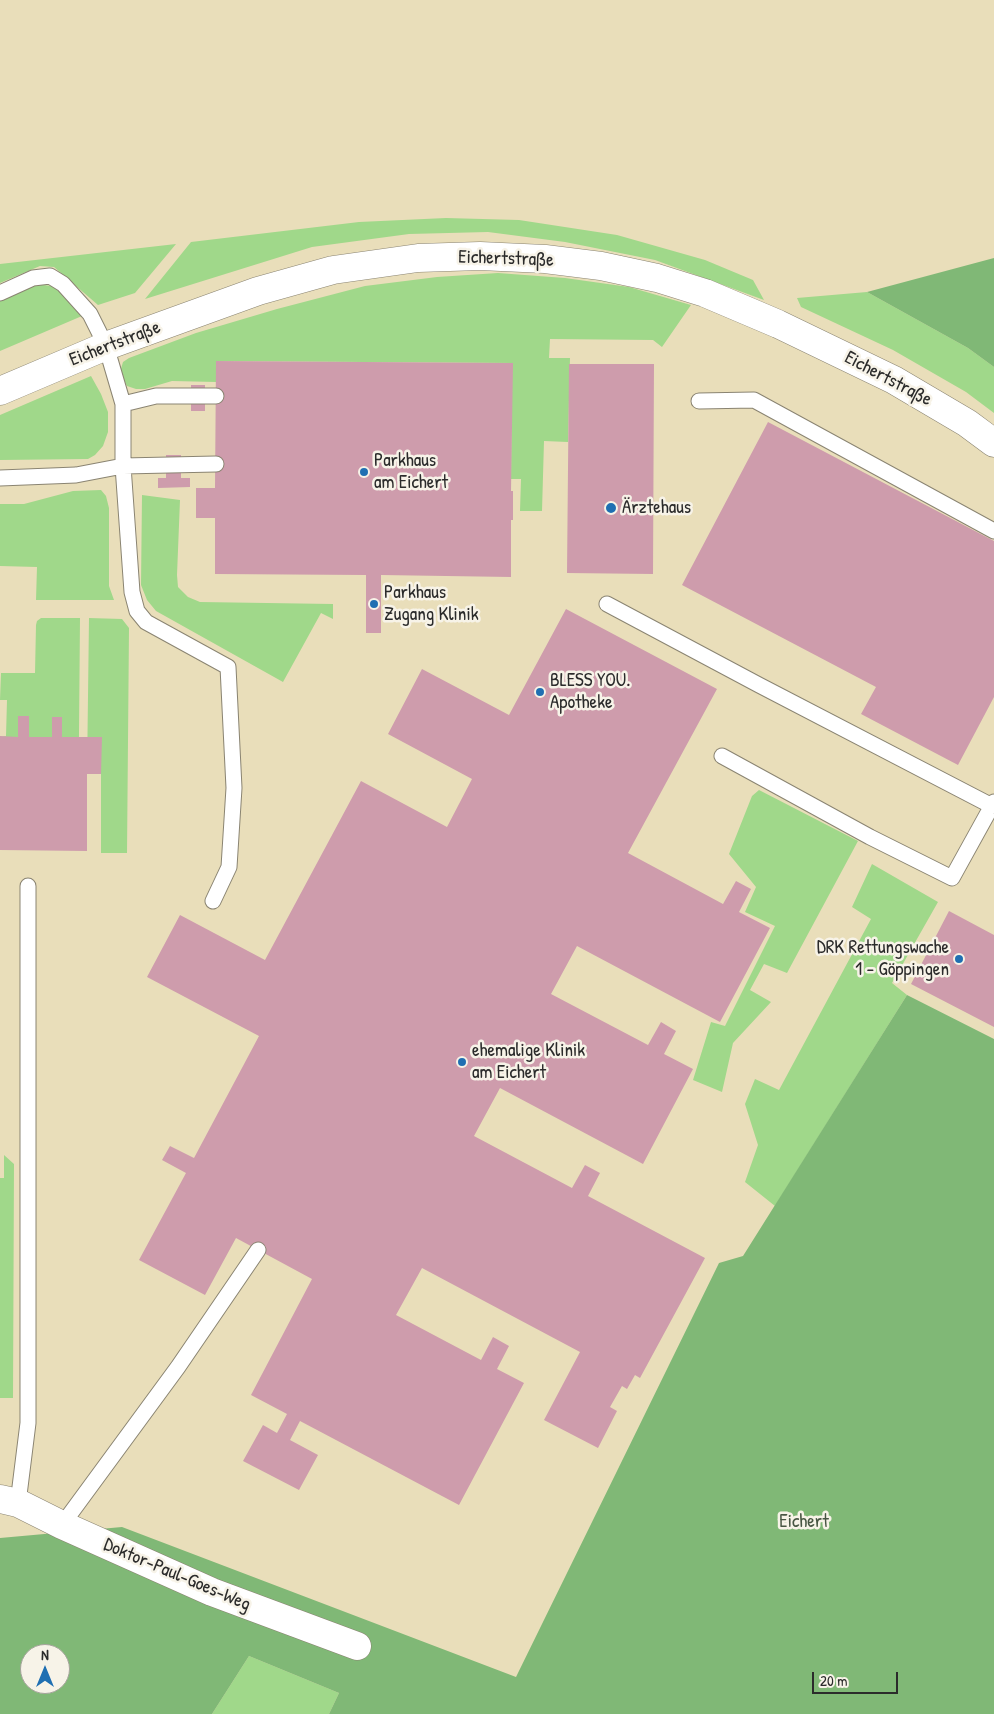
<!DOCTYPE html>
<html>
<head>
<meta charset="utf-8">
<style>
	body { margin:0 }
	#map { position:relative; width:994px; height:1714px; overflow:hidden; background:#e9deba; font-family:"Patrick Hand",sans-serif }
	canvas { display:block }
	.north { position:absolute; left:20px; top:1644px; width:50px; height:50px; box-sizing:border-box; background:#f7f3e8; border:1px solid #a5a39c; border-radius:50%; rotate:0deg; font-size:14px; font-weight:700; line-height:20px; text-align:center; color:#2b2b2b }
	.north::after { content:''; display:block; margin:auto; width:18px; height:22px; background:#1f6fb2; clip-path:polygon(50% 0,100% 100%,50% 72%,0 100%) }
	.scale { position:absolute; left:812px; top:1672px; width:86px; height:22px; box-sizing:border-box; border:2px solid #2b2b2b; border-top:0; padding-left:6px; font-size:15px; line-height:18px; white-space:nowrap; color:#2b2b2b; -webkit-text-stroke:4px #f7f3e8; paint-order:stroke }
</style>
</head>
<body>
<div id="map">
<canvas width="994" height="1714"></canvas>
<div class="north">N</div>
<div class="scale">20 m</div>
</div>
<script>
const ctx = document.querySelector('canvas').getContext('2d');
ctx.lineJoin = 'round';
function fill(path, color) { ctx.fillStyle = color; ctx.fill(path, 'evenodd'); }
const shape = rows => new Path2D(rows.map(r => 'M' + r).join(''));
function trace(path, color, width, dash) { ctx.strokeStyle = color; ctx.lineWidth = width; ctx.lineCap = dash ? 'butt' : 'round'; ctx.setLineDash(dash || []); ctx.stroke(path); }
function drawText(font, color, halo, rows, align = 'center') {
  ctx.font = font + ' "Patrick Hand",sans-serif'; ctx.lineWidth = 5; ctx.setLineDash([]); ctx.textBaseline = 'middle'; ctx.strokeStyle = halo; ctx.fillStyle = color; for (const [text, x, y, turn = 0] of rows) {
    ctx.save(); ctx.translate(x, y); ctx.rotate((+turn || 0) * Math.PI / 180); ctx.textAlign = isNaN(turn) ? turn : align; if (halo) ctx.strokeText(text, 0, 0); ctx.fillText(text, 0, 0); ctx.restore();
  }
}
fill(shape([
	[446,218,519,220,617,235,705,260,753,280,764,300,655,260,565,242,488,232,409,234,312,247,145,299,191,242,359,222],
	[176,244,135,293,98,305,54,267,40,266,0,283,0,264],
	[498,273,565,278,629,287,691,305,662,347,653,340,550,339,549,358,570,358,568,442,544,441,542,511,520,511,521,479,511,479,512,363,217,361,216,382,172,381,145,389,136,389,127,386,120,372,123,362,129,358,196,333,277,309,365,286,437,277],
	[37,284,51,286,63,292,82,316,0,351,0,299],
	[867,292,968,348,994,367,994,413,966,392,893,350,801,307,797,298],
	[91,376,101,394,108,412,108,432,103,446,95,455,88,459,0,460,0,415],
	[101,490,106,496,109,508,109,586,114,600,36,600,37,567,0,566,0,504,24,504,73,491],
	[142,495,180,500,177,575,178,587,188,597,200,602,333,604,333,619,321,613,283,682,156,611,147,600,141,585],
	[41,618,80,618,78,846,0,737,6,736,7,700,0,700,1,673,35,673,36,625,37,621],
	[89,618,122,619,129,628,127,853,101,853,101,774,87,774],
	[759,790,858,841,787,973,764,964,750,990,771,1002,733,1043,722,1092,693,1080,711,1022,725,1026,775,926,745,912,756,887,729,854,752,796],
	[872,864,938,902,892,983,907,995,775,1206,745,1182,758,1145,745,1104,755,1079,779,1090,871,919,852,907],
	[4,1155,14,1164,13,1398,0,1398,0,1178,4,1178],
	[249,1656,339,1693,329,1714,212,1714]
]), '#a0d88a');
fill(shape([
	[994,258,994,367,968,348,867,292],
	[907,995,994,1039,994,1714,329,1714,339,1693,249,1656,212,1714,0,1714,0,1538,122,1527,516,1677,719,1263,743,1256],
	[30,1654,60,1654,60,1684,30,1684]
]), '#80b876');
fill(shape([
	[216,361,513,363,511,491,513,491,513,520,511,520,511,577,381,575,381,633,366,633,366,575,215,574,215,518,196,518,196,488,215,488],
	[569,364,654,364,653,574,567,573],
	[191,385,205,385,205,411,191,411],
	[768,422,994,541,994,697,958,765,861,714,876,687,682,585],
	[166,455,181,455,181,478,190,478,190,487,158,488,158,478,166,478],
	[566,609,717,689,628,853,723,904,736,881,751,889,739,912,770,928,720,1022,577,946,551,994,648,1045,661,1022,676,1031,664,1054,693,1069,643,1164,500,1088,474,1136,572,1188,585,1165,600,1173,588,1196,705,1258,640,1378,635,1375,627,1389,622,1386,610,1407,617,1411,598,1448,544,1420,580,1352,422,1268,396,1315,481,1360,493,1337,509,1346,497,1369,524,1383,459,1505,300,1421,290,1440,318,1455,299,1490,243,1461,263,1425,277,1433,287,1414,251,1395,312,1279,236,1238,205,1295,139,1260,186,1173,162,1160,170,1146,194,1158,259,1036,147,977,180,915,265,960,361,781,447,827,472,779,388,734,422,669,509,715],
	[18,716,29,716,29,737,52,737,52,717,62,717,62,737,102,737,101,774,87,774,87,851,0,850,0,736,18,737],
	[949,911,994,935,994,1027,911,984]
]), '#ce9cac');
const service = shape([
	[0,293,33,278,50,276,63,284,90,314,106,346,123,404,123,466,132,592,137,611,146,622,228,667,234,788,229,867,213,901],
	[699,401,754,400,994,531],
	[123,404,156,396,216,396],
	[0,478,76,475,123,466,216,464],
	[607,604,759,685,992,806],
	[722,756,870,837,952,878,994,802],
	[18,1503,28,1423,28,886],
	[62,1525,178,1367,258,1250]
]);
const minor = shape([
	[0,1499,18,1503,62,1525,212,1592,357,1646]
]);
const tertiary = shape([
	[0,391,106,346,258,291,333,270,418,258,480,256,545,259,601,266,657,278,705,293,778,324,894,380,967,423,994,443]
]);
trace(service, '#8a8472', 17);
trace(minor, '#8a8472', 29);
trace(tertiary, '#8a8472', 29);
trace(service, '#fff', 15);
trace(minor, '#fff', 28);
trace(tertiary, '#fff', 28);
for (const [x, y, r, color] of [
	[364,472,5,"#1f6fb2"],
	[611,508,6,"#1f6fb2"],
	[374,604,5,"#1f6fb2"],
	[540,692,5,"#1f6fb2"],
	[959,959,5,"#1f6fb2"],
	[462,1062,5,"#1f6fb2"]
]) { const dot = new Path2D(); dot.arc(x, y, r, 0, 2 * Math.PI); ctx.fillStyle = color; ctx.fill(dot); trace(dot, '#f7f3e8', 2); }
drawText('19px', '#2b2b2b', '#f7f3e8', [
	["Eichertstraße",506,259,2],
	["Eichertstraße",115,344,-21],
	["Eichertstraße",888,379,28],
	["Doktor-Paul-Goes-Weg",177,1575,23]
]);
drawText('19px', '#2b2b2b', '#f7f3e8', [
	["Parkhaus",374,461],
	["am Eichert",374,483],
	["Ärztehaus",622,508],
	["Parkhaus",384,593],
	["Zugang Klinik",384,615],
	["BLESS YOU.",550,681],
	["Apotheke",550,703],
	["DRK Rettungswache",949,948,"right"],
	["1 - Göppingen",949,970,"right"],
	["ehemalige Klinik",472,1051],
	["am Eichert",472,1073]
], 'left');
drawText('19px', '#485643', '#f7f3e8', [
	["Eichert",804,1522]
]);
</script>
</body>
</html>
